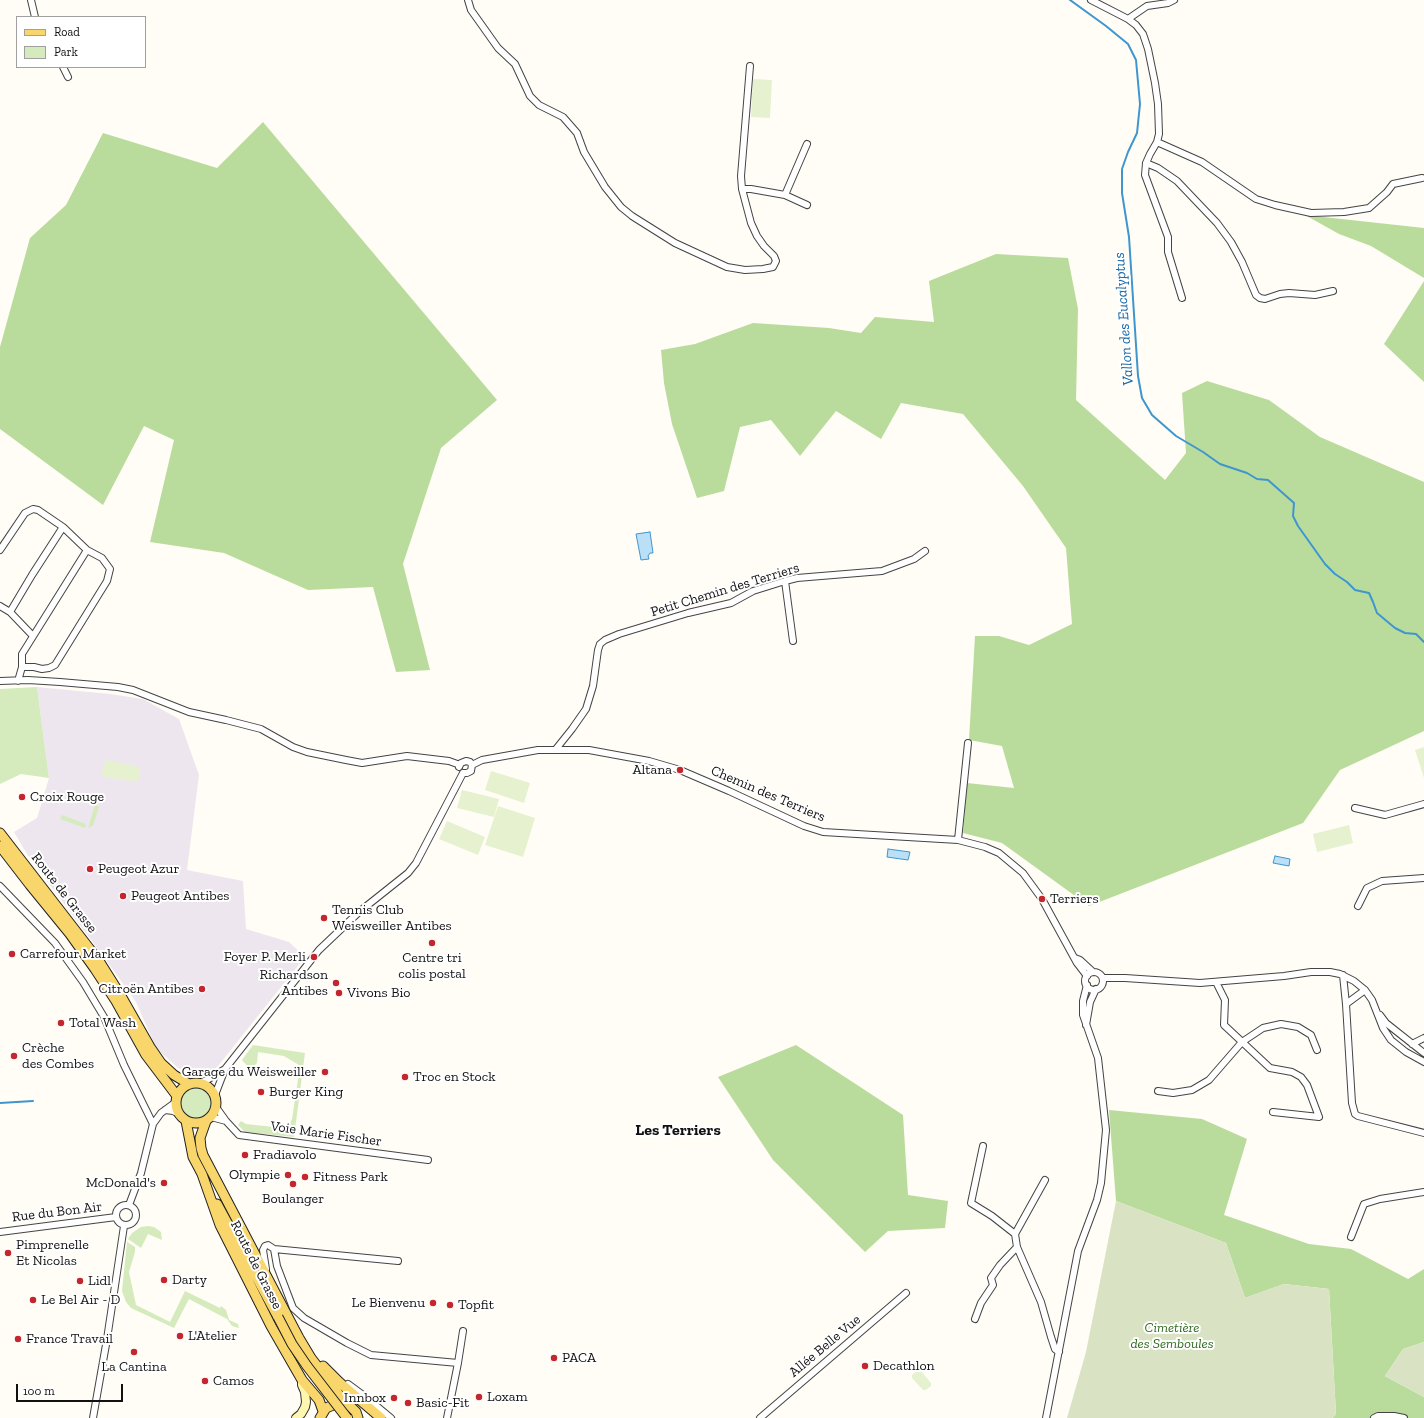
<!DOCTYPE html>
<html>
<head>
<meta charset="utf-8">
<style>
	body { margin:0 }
	#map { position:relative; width:1424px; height:1418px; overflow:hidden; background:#fffdf5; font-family:"Zilla Slab",serif }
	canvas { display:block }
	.legend { position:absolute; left:16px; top:16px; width:130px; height:52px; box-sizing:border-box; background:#fff; border:1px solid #a0a0a0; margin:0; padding:5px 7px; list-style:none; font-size:12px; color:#111 }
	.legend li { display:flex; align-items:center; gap:8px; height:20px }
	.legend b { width:20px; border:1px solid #a0a0a0 }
	.scale { position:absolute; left:16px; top:1384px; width:107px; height:18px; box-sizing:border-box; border:2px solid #111; border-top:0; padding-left:5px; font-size:12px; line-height:14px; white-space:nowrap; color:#111; -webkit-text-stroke:3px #fff; paint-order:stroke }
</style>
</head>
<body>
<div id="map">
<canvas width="1424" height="1418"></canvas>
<ul class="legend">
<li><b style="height:5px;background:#f9d66b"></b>Road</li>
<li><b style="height:11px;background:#d5ebbd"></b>Park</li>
</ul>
<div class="scale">100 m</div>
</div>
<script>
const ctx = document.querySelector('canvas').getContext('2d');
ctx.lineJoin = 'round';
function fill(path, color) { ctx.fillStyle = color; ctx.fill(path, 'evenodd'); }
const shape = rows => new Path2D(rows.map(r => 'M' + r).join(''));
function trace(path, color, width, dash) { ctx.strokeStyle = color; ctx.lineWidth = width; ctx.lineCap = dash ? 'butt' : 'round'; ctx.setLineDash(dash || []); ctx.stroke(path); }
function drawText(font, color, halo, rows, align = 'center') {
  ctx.font = font + ' "Zilla Slab",serif'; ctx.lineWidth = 4; ctx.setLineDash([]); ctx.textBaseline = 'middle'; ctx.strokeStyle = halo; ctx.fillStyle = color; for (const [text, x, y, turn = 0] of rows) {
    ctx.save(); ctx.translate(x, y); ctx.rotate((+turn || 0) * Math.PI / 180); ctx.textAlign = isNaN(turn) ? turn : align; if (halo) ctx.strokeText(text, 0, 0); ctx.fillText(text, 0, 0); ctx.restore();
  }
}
fill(shape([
	[37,687,110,694,143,699,179,719,199,775,187,870,243,881,246,929,289,942,305,957,218,1066,210,1073,203,1075,192,1076,186,1073,177,1067,156,1048,136,1002,109,964,27,854,14,832,37,818,49,778]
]), '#eee6ef');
fill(shape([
	[37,687,49,778,21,774,0,784,0,689],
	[95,805,99,807,93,826,88,828],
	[62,815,86,824,85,828,60,819],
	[253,1045,305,1053,294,1137,245,1132,238,1125,241,1121,246,1124,283,1128,288,1126,292,1119,299,1073,299,1065,284,1056,258,1052,257,1063,254,1066,248,1067,242,1060],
	'181 1103a15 15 0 1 1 30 0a15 15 0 1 1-30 0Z',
	[148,1226,154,1227,161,1232,162,1240,148,1234,141,1248,128,1239,132,1233,141,1227],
	[127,1242,135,1247,135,1252,129,1272,136,1305,170,1322,185,1291,220,1308,221,1306,226,1310,229,1320,238,1324,239,1328,232,1326,227,1319,189,1299,174,1328,131,1308,126,1302,122,1291]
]), '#d5ebbd');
fill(shape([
	[263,122,497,400,441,448,403,564,430,670,396,672,373,587,308,590,224,553,150,542,174,440,144,426,103,505,0,429,0,347,30,238,66,205,103,133,217,168],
	[1305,215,1424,228,1424,278,1371,246,1339,234],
	[996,254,1068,258,1078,309,1076,400,1165,480,1186,453,1182,393,1207,381,1269,400,1320,437,1424,482,1424,731,1340,770,1303,823,1089,906,1002,843,963,833,967,783,1014,788,1002,746,969,740,975,636,999,636,1029,645,1072,624,1066,548,1023,486,963,414,901,403,881,439,836,411,800,456,771,420,740,427,724,491,697,498,672,424,664,383,661,350,695,344,753,323,829,328,861,333,875,317,934,322,929,281],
	[1424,281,1424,382,1384,344],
	[796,1045,903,1115,908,1195,948,1201,945,1228,888,1231,865,1252,773,1160,718,1077],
	[1109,1110,1202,1119,1247,1139,1224,1215,1309,1244,1351,1249,1408,1279,1424,1269,1424,1342,1403,1349,1385,1376,1424,1397,1424,1418,1332,1418,1336,1414,1329,1289,1284,1284,1245,1298,1226,1243,1116,1201]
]), '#b9dc9c');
fill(shape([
	[1116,1201,1226,1243,1245,1298,1284,1284,1329,1289,1336,1414,1332,1418,1067,1418,1086,1352],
	[1424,1342,1424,1397,1385,1376,1403,1349]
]), '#d9e3c4');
fill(shape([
	[753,79,772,80,770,118,751,117],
	[1424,747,1424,778,1415,750],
	[106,760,140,767,138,782,101,776],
	[491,771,530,783,524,803,485,790],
	[462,790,499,799,494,817,457,808],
	[498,806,535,818,523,857,485,845],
	[447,821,485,837,478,855,439,839],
	[1349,825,1353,843,1317,852,1313,834],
	[917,1371,921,1371,931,1383,931,1386,926,1390,923,1390,912,1378,912,1375]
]), '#e6f2cf');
const water = shape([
	[650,532,653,553,650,553,648,556,649,559,641,560,636,534,650,532],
	[888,849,910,852,908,860,887,857,888,849],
	[1275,856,1290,859,1289,866,1273,863,1275,856]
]);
fill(water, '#b9e0f7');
trace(water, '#3f96cf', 1);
trace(shape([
	[1070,0,1106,26,1128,44,1136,60,1140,104,1137,133,1128,152,1122,169,1122,193,1129,237,1138,376,1142,398,1152,415,1176,436,1203,452,1220,464,1247,473,1257,479,1268,480,1294,503,1293,516,1298,526,1325,564,1335,574,1347,582,1355,590,1369,593,1373,602,1377,613,1395,628,1405,633,1416,634,1424,642],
	[0,1103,33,1101]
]), '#3f96cf', 2);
const street = shape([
	[31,0,35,17],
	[468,0,471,10,498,48,515,64,530,96,539,105,563,117,577,133,584,152,605,187,621,207,632,216,675,243,727,267,745,270,763,269,773,267,776,261,774,256,764,246,757,236,751,223,742,189,741,176,750,66],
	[1091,0,1128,19,1147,6,1168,3,1174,0],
	[1128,19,1136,25,1143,34,1148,49,1155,83,1158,104,1159,134,1157,142,1150,154,1146,163,1145,175,1168,237,1168,252,1182,298],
	[63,67,68,77],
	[1157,142,1202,162,1256,199,1275,205,1311,213,1344,212,1369,208,1387,192,1393,184,1422,178],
	[1146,163,1158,168,1177,181,1217,223,1231,242,1242,262,1256,295,1260,298,1265,299,1280,294,1289,293,1315,295,1333,291],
	[742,189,751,189,785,195,807,144],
	[785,195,807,205],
	[0,550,25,513,33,509,38,510,63,527,87,550,102,558,110,569,107,581,55,665,49,668,42,669,34,667,22,667],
	[785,581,793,641],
	[0,606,10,612,33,636],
	[10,612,32,575,63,527],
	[0,681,28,680,60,682,118,687,133,690,189,712,226,720,261,729,293,747,307,752,346,760,362,763,407,756,449,761,460,765],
	[18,681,22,667,22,654,87,550],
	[556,749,572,729,586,709,593,686,598,650,600,644,605,640,619,634,688,613,731,603,753,591,785,581,797,578,882,571,914,559,925,551],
	[472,765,482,760,538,750,589,750,649,761,680,770,729,791,804,826,823,832,958,840,985,847,999,853,1023,873,1042,899,1077,963,1087,976],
	[459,767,461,763,466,761,470,762,472,765],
	[463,773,467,773,471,771,472,765],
	[1355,808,1385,815,1424,804],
	[958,840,968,743],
	[0,886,55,943,83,982,104,1017,124,1065,153,1124],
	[1358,906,1367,888,1382,881,1424,878],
	[1075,958,1080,960,1093,972],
	'1085 981a9 9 0 1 1 18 0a9 9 0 1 1-18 0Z',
	[1343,975,1346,1004,1352,1103,1355,1114,1358,1116,1424,1133],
	[1103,978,1125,978,1200,983,1284,976,1311,972,1330,972,1340,974,1354,981,1365,990,1372,1000,1383,1028,1391,1040,1406,1052,1424,1062],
	[1216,982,1225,1000,1224,1025,1270,1068,1292,1072,1301,1077,1307,1085,1319,1117,1273,1112],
	[1346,1004,1365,990],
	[1380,1015,1386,1023,1424,1053],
	[1086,1025,1090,1002,1096,989],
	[1412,1044,1424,1038],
	[198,1083,207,1080,225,1069],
	[1158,1091,1173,1093,1192,1090,1209,1080,1242,1042,1263,1028,1281,1024,1298,1027,1311,1035,1317,1050],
	[215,1095,225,1069,319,950,359,912,408,873,416,863,463,773],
	[216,1107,226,1121,239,1135,428,1160],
	[165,1110,173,1111,179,1114],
	[211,1117,226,1121],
	[983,1146,971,1203,992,1216,1015,1234,1017,1247,1041,1302,1051,1337,1055,1349,1059,1352],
	'116 1215a10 10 0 1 1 20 0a10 10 0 1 1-20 0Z',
	[129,1205,141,1173,153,1124,161,1113,176,1102],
	[0,1232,116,1217],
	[1015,1234,1045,1180],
	[1351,1237,1364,1204,1380,1199,1424,1192],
	[274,1249,277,1266,293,1308,304,1318,347,1343,371,1355,458,1363,463,1331],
	[266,1269,263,1250,265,1246,268,1245,274,1249,398,1261],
	[975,1319,981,1303,993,1285,991,1278,1000,1265,1017,1247],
	[348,1384,367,1398,391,1418],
	[93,1418,107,1339,124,1226],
	[447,1418,458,1363],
	[760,1418,906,1293],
	[1046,1418,1078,1251,1097,1200,1101,1183,1106,1130,1098,1058,1083,1015,1083,1001,1087,985],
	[1374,1418,1378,1416,1394,1416,1404,1418]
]);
const secondary = shape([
	[296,1418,301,1414,305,1407,306,1402,305,1392,302,1385,302,1380]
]);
const primary = shape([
	[0,833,99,961,121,996,150,1047,161,1063,174,1075,189,1084],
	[0,846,30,885,70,934,95,969,116,1001,146,1055,177,1096],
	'176 1103a20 20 0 1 1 40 0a20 20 0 1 1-40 0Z',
	[186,1121,193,1157,202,1174,220,1225,271,1326,302,1380,319,1400,323,1411],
	[206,1121,200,1138,201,1148,203,1155,299,1338,311,1358,346,1404],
	[217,1204,278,1317],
	[323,1366,339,1382,381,1418],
	[320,1418,326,1408,338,1403,350,1406,356,1412,358,1418]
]);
trace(street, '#444', 8);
trace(secondary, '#333', 10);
trace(primary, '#222', 11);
trace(street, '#fff', 6);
trace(secondary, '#fff6b0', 8);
trace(primary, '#f9d66b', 9);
const primaryBridge = shape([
	[278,1317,292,1344,307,1366,347,1418]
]);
trace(primaryBridge, '#222', 11, []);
trace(primaryBridge, '#f9d66b', 9);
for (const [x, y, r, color] of [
	[680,770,4,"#c4262e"],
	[22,797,4,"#c4262e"],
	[90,869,4,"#c4262e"],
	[123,896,4,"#c4262e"],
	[1042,899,4,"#c4262e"],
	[324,918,4,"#c4262e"],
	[432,943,4,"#c4262e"],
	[12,954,4,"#c4262e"],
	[314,957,4,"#c4262e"],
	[336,983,4,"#c4262e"],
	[202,989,4,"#c4262e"],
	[339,993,4,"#c4262e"],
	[61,1023,4,"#c4262e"],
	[14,1056,4,"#c4262e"],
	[325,1072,4,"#c4262e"],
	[405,1077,4,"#c4262e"],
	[261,1092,4,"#c4262e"],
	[245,1155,4,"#c4262e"],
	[288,1175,4,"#c4262e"],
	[305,1177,4,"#c4262e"],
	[164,1183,4,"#c4262e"],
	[293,1184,4,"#c4262e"],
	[8,1253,4,"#c4262e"],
	[164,1280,4,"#c4262e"],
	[80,1281,4,"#c4262e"],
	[33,1300,4,"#c4262e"],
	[433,1303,4,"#c4262e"],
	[450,1305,4,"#c4262e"],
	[180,1336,4,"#c4262e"],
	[18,1339,4,"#c4262e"],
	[134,1352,4,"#c4262e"],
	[554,1358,4,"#c4262e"],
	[865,1366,4,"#c4262e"],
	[205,1381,4,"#c4262e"],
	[479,1397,4,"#c4262e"],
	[394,1398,4,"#c4262e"],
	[408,1403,4,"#c4262e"]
]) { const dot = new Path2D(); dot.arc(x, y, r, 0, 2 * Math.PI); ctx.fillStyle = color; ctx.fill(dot); trace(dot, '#fff', 1.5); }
drawText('14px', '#111', '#fff', [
	["Petit Chemin des Terriers",725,590,-17],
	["Chemin des Terriers",768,794,23],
	["Route de Grasse",64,893,52],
	["Voie Marie Fischer",326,1134,8],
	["Rue du Bon Air",57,1212,-7],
	["Route de Grasse",256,1265,63],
	["Allée Belle Vue",825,1346,-40]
]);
drawText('14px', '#111', '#fff', [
	["Altana",672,770,"right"],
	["Croix Rouge",30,797],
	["Peugeot Azur",98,869],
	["Peugeot Antibes",131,896],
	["Terriers",1050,899],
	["Tennis Club",332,910],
	["Weisweiller Antibes",332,926],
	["Carrefour Market",20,954],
	["Foyer P. Merli",306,957,"right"],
	["Centre tri",432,958,"center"],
	["colis postal",432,974,"center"],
	["Richardson",328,975,"right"],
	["Antibes",328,991,"right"],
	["Citroën Antibes",194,989,"right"],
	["Vivons Bio",347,993],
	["Total Wash",69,1023],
	["Crèche",22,1048],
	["des Combes",22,1064],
	["Garage du Weisweiller",317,1072,"right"],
	["Troc en Stock",413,1077],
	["Burger King",269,1092],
	["Fradiavolo",253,1155],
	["Olympie",280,1175,"right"],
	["Fitness Park",313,1177],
	["McDonald's",156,1183,"right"],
	["Boulanger",293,1199,"center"],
	["Pimprenelle",16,1245],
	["Et Nicolas",16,1261],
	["Darty",172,1280],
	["Lidl",88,1281],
	["Le Bel Air - D",41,1300],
	["Le Bienvenu",425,1303,"right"],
	["Topfit",458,1305],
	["L'Atelier",188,1336],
	["France Travail",26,1339],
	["PACA",562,1358],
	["Decathlon",873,1366],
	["La Cantina",134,1367,"center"],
	["Camos",213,1381],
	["Loxam",487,1397],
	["Innbox",386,1398,"right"],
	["Basic-Fit",416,1403]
], 'left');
drawText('italic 14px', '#2f6b1f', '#fff', [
	["Cimetière",1172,1328],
	["des Semboules",1172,1344]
]);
drawText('italic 15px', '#1768a6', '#fff', [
	["Vallon des Eucalyptus",1124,319,-94]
]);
drawText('bold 16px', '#111', '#fff', [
	["Les Terriers",678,1130]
]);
</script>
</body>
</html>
